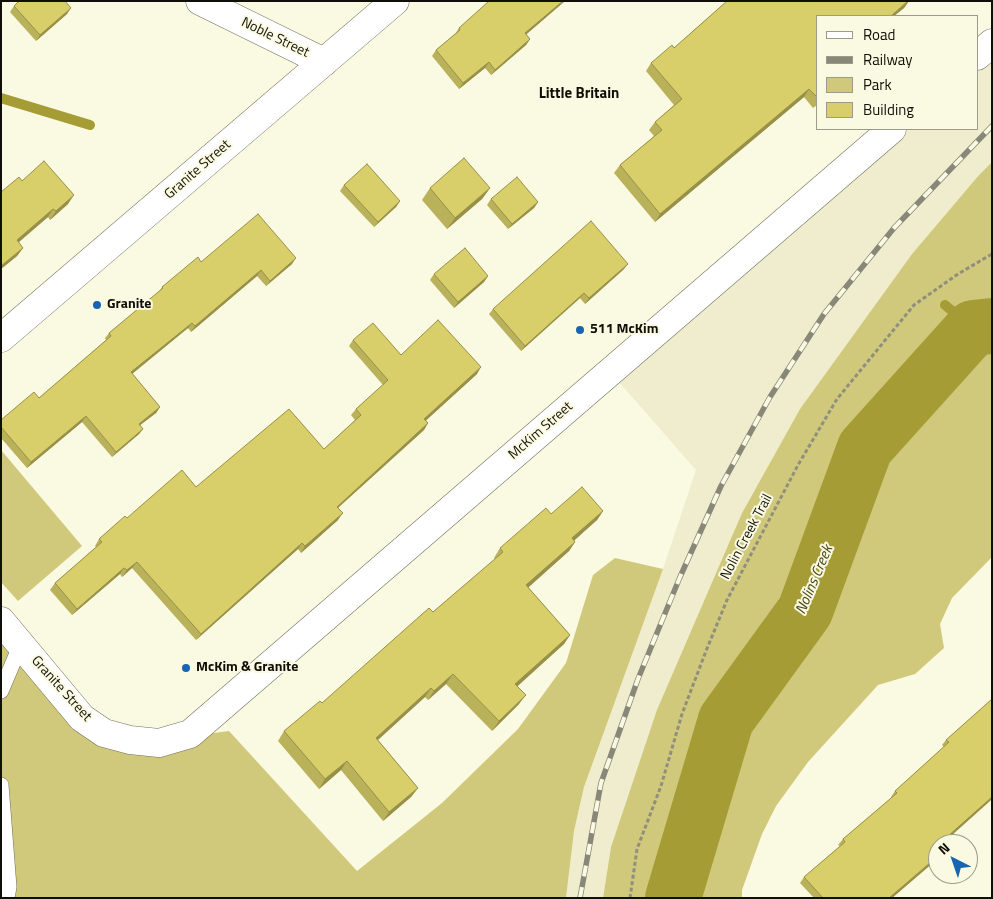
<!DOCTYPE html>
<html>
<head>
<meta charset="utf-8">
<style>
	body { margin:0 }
	#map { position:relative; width:993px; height:899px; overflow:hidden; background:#faf9e1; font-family:"Titillium Web",sans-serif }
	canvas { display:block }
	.frame { position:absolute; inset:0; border:2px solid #100f07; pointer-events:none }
	.legend { position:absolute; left:816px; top:15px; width:162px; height:115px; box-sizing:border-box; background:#faf9e1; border:1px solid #9c9b8a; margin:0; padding:6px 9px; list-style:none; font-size:15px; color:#100f07 }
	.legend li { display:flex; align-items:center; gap:10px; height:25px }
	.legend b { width:25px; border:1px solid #9c9b8a }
	.north { position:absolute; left:928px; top:834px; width:50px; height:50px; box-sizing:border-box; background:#faf9e1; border:1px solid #9c9b8a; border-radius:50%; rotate:319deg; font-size:14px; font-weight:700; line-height:20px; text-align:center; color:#100f07 }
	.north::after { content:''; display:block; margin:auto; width:18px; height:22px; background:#1764b3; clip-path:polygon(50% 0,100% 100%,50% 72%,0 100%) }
</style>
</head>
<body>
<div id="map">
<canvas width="993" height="899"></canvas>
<div class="frame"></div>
<ul class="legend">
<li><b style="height:6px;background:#fff"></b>Road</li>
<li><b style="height:6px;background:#898878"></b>Railway</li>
<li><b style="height:14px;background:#d0c87a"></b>Park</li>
<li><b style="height:14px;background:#d8ce6a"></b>Building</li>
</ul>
<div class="north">N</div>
</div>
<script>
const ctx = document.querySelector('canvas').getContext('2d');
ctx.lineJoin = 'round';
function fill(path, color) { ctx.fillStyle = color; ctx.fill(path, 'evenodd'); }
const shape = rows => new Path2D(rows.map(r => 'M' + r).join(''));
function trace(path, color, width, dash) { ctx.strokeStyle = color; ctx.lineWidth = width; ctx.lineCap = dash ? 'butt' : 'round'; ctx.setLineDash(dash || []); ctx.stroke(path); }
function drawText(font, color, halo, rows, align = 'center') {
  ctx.font = font + ' "Titillium Web",sans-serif'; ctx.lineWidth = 4; ctx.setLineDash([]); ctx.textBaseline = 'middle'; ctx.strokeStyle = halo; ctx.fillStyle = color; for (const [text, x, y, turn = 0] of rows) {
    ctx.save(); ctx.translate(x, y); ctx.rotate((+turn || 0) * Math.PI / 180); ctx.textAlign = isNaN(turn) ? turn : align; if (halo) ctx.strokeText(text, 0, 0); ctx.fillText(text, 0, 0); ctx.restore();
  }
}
fill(shape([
	[992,47,992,162,979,175,912,254,800,409,742,513,658,710,611,847,603,898,566,898,574,831,584,787,663,569,696,470,612,374,897,129,977,129,977,60]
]), '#efedce');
fill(shape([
	[992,162,992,557,952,598,940,624,944,648,915,674,878,685,808,762,776,806,762,834,742,890,742,898,603,898,611,847,657,710,742,513,800,409,912,254,979,175],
	[1,450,82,546,18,601,1,582],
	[615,558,663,569,584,787,574,831,566,898,1,898,1,624,82,721,192,736,229,731,357,871,442,803,518,729,566,663,593,575]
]), '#d0c87a');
trace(shape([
	[1,98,90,125],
	[945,305,973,328]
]), '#a69c35', 10);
trace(shape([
	[673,898,726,720,805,611,865,448,973,328,992,326]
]), '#a69c35', 56);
const lane = shape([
	[1,691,21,644],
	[1,785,9,887,7,898]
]);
const street = shape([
	[200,1,324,62],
	[977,56,992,43],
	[1,338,395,1],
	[1,621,82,718,104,733,130,740,159,743,190,734,892,129]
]);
trace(lane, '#73715d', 16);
trace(street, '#73715d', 29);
trace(shape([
	[630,898,637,849,661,786,682,714,706,651,727,600,798,465,837,399,914,305,958,274,992,254]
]), '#908f7e', 3, [4, 2.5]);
trace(lane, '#fff', 15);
trace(street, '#fff', 28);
const rail = shape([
	[580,898,601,783,638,679,680,577,721,486,770,397,824,314,894,228,992,126]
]);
trace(rail, '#898878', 5.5);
trace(rail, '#faf9e1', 4, [11]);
fill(shape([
	[565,1,526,34,530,39,526,45,491,75,485,68,459,89,432,56,436,50,455,34,459,28],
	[727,1,909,1,904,8,894,16,817,16,817,105,813,108,804,97,655,222,614,173,620,165,654,136,649,130,655,122,674,105,646,71,651,63,674,48],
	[14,6,67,14,36,41,10,12],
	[22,181,68,204,50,220,48,217,18,242,23,248,17,256,1,269,1,192],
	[344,185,400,201,396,207,374,227,340,191],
	[430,188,490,188,482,199,447,229,422,200],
	[491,199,538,202,534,208,508,229,487,205],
	[201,262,292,264,266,286,257,276,191,332,188,328,132,374,160,407,156,413,140,425,143,429,139,434,112,457,82,422,27,468,1,438,1,420,39,398,106,340,105,338,109,333,159,292,162,287],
	[624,269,585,304,580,298,521,351,489,314,493,309],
	[434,274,488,276,484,282,454,308,430,280],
	[353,340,401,355,477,374,426,420,428,423,424,430,338,508,338,520,301,553,298,549,196,640,132,568,122,577,120,574,72,615,50,590,55,583,96,547,95,546,99,539,127,518,196,487,324,449,355,420,351,415,356,409,383,385,349,346],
	[603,511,597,520,574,540,575,542,569,551,528,587,570,635,564,644,517,686,519,704,492,731,446,684,428,700,425,697,378,740,418,788,411,797,383,821,341,770,319,789,278,741,284,731,322,703,433,612,495,559,494,558,500,548,551,514],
	[992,699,992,801,991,800,935,850,935,861,892,898,814,898,800,883,804,877,840,846,838,845,843,839,891,798,891,797,895,791,944,747,942,745,946,740]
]), '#bab15b');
fill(shape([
	[563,1,565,1,521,39,525,33],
	[906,1,909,1,904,8,894,16,891,16],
	[71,8,67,14,36,41,40,35],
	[530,39,526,45,491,75,495,70],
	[489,62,485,68,459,89,463,83],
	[809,89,804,97,655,222,660,214],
	[490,188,482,199,447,229,455,218],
	[74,195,68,204,50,220,56,211],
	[400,201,396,207,374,227,378,222],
	[538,202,534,208,508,229,512,224],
	[53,209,48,217,11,249,17,240],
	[23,248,17,256,1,269,1,266],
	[296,258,292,264,266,286,270,281],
	[628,264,624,269,585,304,589,298],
	[261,270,257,276,191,332,195,326],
	[488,276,484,282,454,308,458,302],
	[584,293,580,298,521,351,525,346],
	[192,323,188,328,127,378,131,372],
	[481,367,477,374,420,426,424,419],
	[160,407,156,413,135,429,139,424],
	[86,416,82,422,27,468,31,462],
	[428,423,424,430,332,513,337,507],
	[143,429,139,434,112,457,116,452],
	[603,511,597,520,566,548,572,538],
	[343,513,338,520,301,553,305,546],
	[575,542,569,551,520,595,526,585],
	[302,543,298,549,196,640,201,634],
	[137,562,132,568,122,577,127,570],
	[124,568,120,574,72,615,77,609],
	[570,635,564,644,509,694,515,684],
	[453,674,446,684,428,700,434,691],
	[431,688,425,697,370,747,376,738],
	[526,695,519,704,492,731,499,721],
	[347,761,341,770,319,789,325,779],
	[418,788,411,797,383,821,389,812],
	[992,797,991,800,942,844,939,844],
	[938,856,935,861,892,898,889,898]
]), '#97904a');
const building = shape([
	[19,1,65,1,71,8,40,35,14,6,19,1],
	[489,1,563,1,525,33,530,39,495,70,489,62,463,83,436,50,460,30,459,28,489,1],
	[727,1,908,1,891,16,817,16,817,97,809,89,660,214,620,165,662,130,655,122,682,99,651,63,672,45,674,48,727,1],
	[464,158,490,188,455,218,430,188,464,158],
	[44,161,74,195,56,211,53,209,17,240,23,248,1,266,1,196,2,195,1,194,1,192,19,177,22,181,44,161],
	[367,164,400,201,378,222,344,185,367,164],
	[517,177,538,202,512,224,491,199,517,177],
	[258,214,296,258,270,281,261,270,195,326,192,323,131,372,160,407,139,424,143,429,116,452,86,416,31,462,1,427,1,420,34,392,39,398,111,336,109,333,163,288,162,287,198,257,201,262,258,214],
	[591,221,628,264,589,298,584,293,525,346,493,309,591,221],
	[465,248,488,276,458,302,434,274,465,248],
	[438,320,481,367,424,419,428,423,337,507,343,513,305,546,302,543,201,634,137,562,127,570,124,568,77,609,55,583,102,542,99,539,125,516,127,518,182,470,196,487,289,409,324,449,361,415,356,409,388,380,353,340,373,323,401,355,438,320],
	[582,487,603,511,572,538,575,542,526,585,570,635,515,684,526,695,499,721,453,674,434,691,431,688,376,738,418,788,389,812,347,761,325,779,284,731,320,701,322,703,429,608,433,612,503,552,500,548,546,508,551,514,582,487],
	[992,699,992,797,939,844,938,844,938,845,934,849,938,854,938,856,889,898,823,898,804,877,845,842,843,839,897,793,895,791,949,742,946,740,992,699]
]);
fill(building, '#d8ce6a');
trace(building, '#97904a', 1);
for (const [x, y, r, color] of [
	[97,305,5,"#1764b3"],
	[580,330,5,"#1764b3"],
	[186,668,5,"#1764b3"]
]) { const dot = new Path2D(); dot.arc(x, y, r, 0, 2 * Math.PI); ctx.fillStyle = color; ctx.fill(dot); trace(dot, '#faf9e1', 2); }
drawText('14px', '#100f07', '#faf9e1', [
	["Noble Street",275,38,26],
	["Granite Street",198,170,-41],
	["McKim Street",541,431,-41],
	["Nolin Creek Trail",747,537,-62],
	["Granite Street",61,689,48]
]);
drawText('bold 14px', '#100f07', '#faf9e1', [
	["Granite",107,305],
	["511 McKim",590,330],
	["McKim & Granite",196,668]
], 'left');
drawText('bold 15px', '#100f07', '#faf9e1', [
	["Little Britain",579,94]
]);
drawText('italic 15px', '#49451b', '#faf9e1', [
	["Nolins Creek",815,580,-67]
]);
</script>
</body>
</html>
